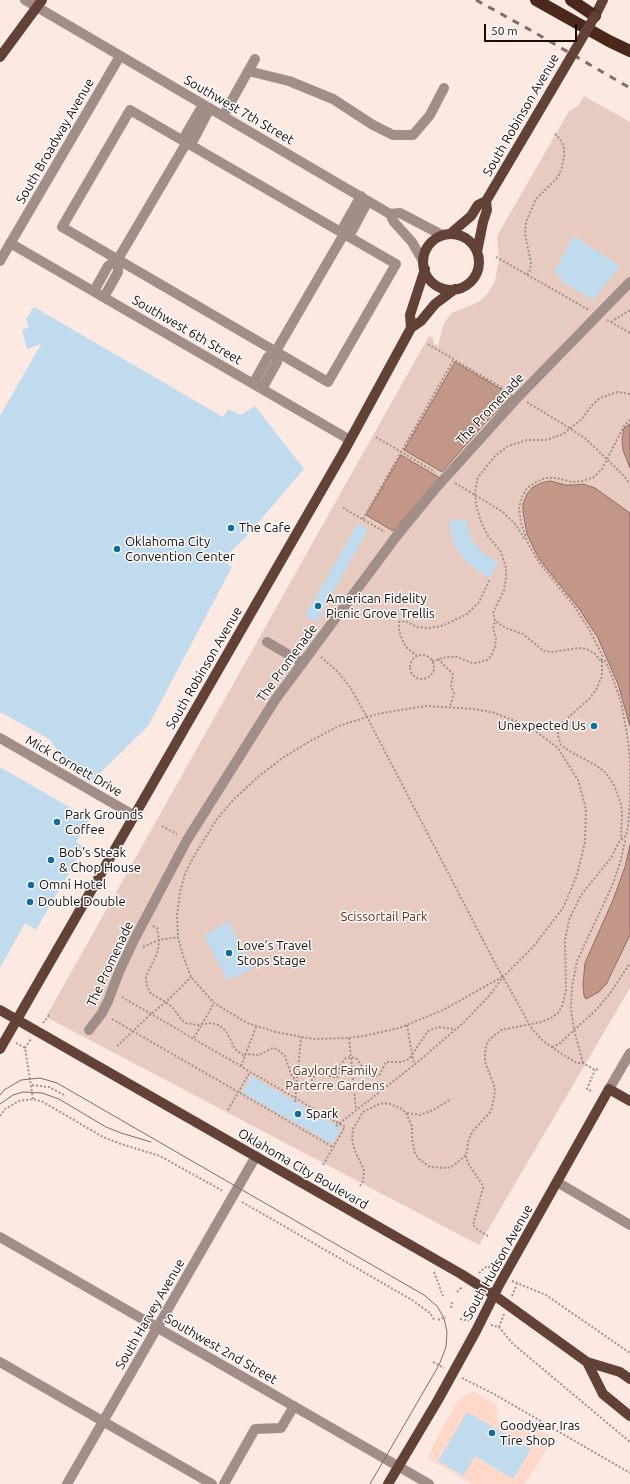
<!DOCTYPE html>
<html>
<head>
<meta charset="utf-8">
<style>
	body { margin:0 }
	#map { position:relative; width:630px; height:1484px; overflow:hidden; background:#fce9e2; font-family:Ubuntu,sans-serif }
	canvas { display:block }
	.scale { position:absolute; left:484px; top:24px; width:93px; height:18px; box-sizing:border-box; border:2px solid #170d0a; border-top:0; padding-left:5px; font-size:12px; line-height:14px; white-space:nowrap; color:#170d0a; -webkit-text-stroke:3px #fbfbfb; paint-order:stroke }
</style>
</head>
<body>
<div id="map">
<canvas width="630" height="1484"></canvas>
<div class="scale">50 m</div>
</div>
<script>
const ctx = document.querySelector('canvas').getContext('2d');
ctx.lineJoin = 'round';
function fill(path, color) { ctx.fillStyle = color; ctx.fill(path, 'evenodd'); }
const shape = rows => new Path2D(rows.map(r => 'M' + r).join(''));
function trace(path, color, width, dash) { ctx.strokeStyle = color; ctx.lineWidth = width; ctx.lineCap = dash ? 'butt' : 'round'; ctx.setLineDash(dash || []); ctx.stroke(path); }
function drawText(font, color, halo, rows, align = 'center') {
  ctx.font = font + ' Ubuntu,sans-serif'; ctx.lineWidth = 3; ctx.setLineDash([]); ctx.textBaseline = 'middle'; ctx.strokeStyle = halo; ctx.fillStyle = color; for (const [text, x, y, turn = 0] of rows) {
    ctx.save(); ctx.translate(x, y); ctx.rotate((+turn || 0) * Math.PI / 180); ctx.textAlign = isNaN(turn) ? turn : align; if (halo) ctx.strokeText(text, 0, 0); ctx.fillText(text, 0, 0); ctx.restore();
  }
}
fill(shape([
	[474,1392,497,1405,497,1420,510,1428,522,1419,554,1438,525,1484,472,1484,428,1458,434,1443,457,1402,464,1396,470,1393]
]), '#ffd8ca');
fill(shape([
	[584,96,630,122,630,988,479,1245,46,1017,429,336,433,338,434,344,438,345,444,323,452,313,472,305,480,301,488,293,495,281,499,258,497,236,569,111,578,106]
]), '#e7cbc1');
const water = shape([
	[455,362,513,396,485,423,442,472,404,450,455,362],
	[630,424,630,468,623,450,622,439,624,428,630,424],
	[401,455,440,478,393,531,366,515,401,455],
	[550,481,566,485,575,485,583,484,595,488,630,513,630,726,618,684,598,638,580,610,539,559,527,534,523,512,523,504,527,494,533,487,541,483,550,481],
	[630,845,630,935,611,974,607,983,599,992,586,999,584,996,583,984,585,963,613,900,625,867,630,845]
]);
fill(water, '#c29788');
trace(water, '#8f6e62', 1);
fill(shape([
	[574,236,620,266,593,300,561,281,563,278,554,272],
	[34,307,223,417,228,409,241,415,255,406,304,469,245,538,222,560,232,567,148,726,90,783,76,774,49,739,0,712,0,416,41,344,27,349,22,330,29,327,26,319],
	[466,519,468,530,472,540,479,549,487,556,498,562,490,578,478,571,467,562,457,550,451,535,449,521],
	[357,524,368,530,316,622,305,616],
	[0,767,90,819,76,842,84,847,36,930,25,923,0,968],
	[228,921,253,969,227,980,204,936],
	[251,1076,341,1128,332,1144,242,1092],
	[467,1412,531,1449,513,1479,475,1456,463,1476,438,1461]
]), '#c1dbee');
trace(shape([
	[496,257,589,310],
	[527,275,530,270,531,263,525,234,526,222,536,199,558,177,562,167,564,156,564,147,560,139,554,133],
	[607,320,630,333],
	[611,322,630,310],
	[428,344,509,392],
	[527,402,571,429,586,439,623,475,630,484],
	[376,437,435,472],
	[455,483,503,512,515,524,525,539],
	[343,508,385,532],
	[363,519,454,359],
	'410 667a12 12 0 1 1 24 0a12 12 0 1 1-24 0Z',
	[417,656,406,647,402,639,399,631,399,622,405,621,417,627,429,628,441,626,453,621,467,614,479,602,490,579],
	[321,657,338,672,350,687,367,717,339,726,310,741,284,757,259,776,234,799,217,819,194,856,185,874,180,892,177,915,178,937,183,956,191,977,214,1003,247,1023,276,1032,313,1039,347,1038,364,1036,399,1028,443,1010,502,977],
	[438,659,453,674,451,686,454,693,450,707],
	[432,661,446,657,457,657,472,663,476,663,487,660,491,656,495,647,496,638,493,629,495,621],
	[162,826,177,834],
	[153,926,157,928,159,940,158,951,146,977,147,986,151,994,166,1002,173,1008,181,1019,186,1023,197,1025,210,1023,219,1025,226,1031,235,1049,244,1056,246,1054,259,1055,270,1049,274,1048,278,1050,285,1056,291,1074,298,1084,301,1086,309,1084,312,1080,317,1072,319,1071,324,1072,331,1077,337,1077,341,1064,346,1058,351,1057,357,1059,367,1074,370,1076,377,1076,380,1074,386,1062,401,1062,409,1059,428,1031,438,1027,455,1029],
	[143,947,159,940,178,937],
	[122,997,345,1127,323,1165],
	[112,1019,333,1147],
	[43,1023,50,1014],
	[407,1025,414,1065],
	[194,1038,214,1003],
	[349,1038,356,1110],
	[16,1043,25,1048,33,1099],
	[117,1046,151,1014,166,1002,191,977],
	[552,1047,559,1044,596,1010,611,992,630,963],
	[25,1048,31,1039],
	[583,1063,574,1030,571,1009,572,987,577,961,612,886,620,863,625,841,622,839,626,836,628,826,630,800,630,760,627,734,621,702,612,676,605,661,602,660,603,657,589,629,574,606,538,561,527,541,521,522,519,508,522,497,527,488,536,482,545,478,556,478,573,482,583,481,594,477,602,469,624,426,630,420],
	[241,1066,256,1027],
	[32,1085,49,1087,66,1096],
	[591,1091,587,1089,595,1070],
	[295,1102,301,1037],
	[228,1110,250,1072],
	[407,1113,420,1115,435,1109,451,1099],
	[0,1116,5,1109,19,1101,33,1099,43,1102,103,1137,121,1144,160,1156,223,1191],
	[336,1126,413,1066,463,1023,489,996,503,977,533,947,563,908,577,875,585,842,586,809,578,780,558,748,530,727,495,713,474,709,426,706,382,713,367,717,496,965,503,977,516,1000,532,1029,543,1041,562,1054,577,1063,583,1063,595,1070,598,1069],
	[360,1186,363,1181,364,1170,355,1151,352,1139,353,1129,363,1112,377,1105,384,1103,390,1104,402,1109,406,1113,412,1126,412,1138,415,1153,419,1159,430,1167,447,1168,453,1166,466,1155],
	[242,1202,412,1300,430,1313,435,1321],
	[488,1236,478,1230,473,1225,483,1188,482,1184,469,1165,466,1158,468,1142,472,1132,491,1111,494,1098,495,1088,485,1062,485,1054,486,1046,489,1040,501,1030,541,1022,551,1018,558,1013,562,1006,566,990,565,940,569,920,581,895,611,858,620,840,622,839,621,835,622,815,621,804,617,793,613,783,605,772,597,766,571,752,561,745,558,736,558,729,562,723,589,699,596,690,602,676,602,660,600,660,594,653,586,649,579,648,552,652,544,651,523,634,506,628,495,621,493,613,504,590,506,578,506,568,501,552,488,536,482,524,476,505,475,492,478,477,483,471,495,456,508,446,527,440,546,440,563,434,582,419,592,405,600,398,617,392,630,394],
	[434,1272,443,1296],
	[479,1273,487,1266,495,1271],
	[512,1281,546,1295,630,1353],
	[457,1292,462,1287],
	[512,1296,517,1284],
	[451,1308,452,1302],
	[460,1319,469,1321],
	[438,1320,446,1317],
	[491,1325,499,1327,512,1343,630,1442],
	[499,1327,504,1314],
	[433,1362,444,1368],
	[462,1378,494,1394,630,1473]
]), '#a0918b', 2, [2, 2]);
trace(shape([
	[25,0,390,214,394,222,412,242,423,261],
	[248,71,289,81,333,99,373,125,393,135,413,135,430,115,444,88],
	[130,110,396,264,328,382,62,227,130,110],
	[223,116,255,59],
	[187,142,186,134,203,105],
	[390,214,400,213,442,235],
	[344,234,352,231,368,201],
	[10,243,350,440],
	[0,261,120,56],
	[94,291,108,266,118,259,187,142,194,139,210,108],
	[104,297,118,272,118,259],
	[253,384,268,357,276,351,344,234,344,226,361,196],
	[262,389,277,362,276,351],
	[267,642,303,663],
	[0,738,135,816],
	[89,1030,102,1013,108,1001,119,972,134,940,187,840,275,700,395,538,435,489,518,397,630,282],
	[609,1089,630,1053],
	[557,1182,630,1225],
	[0,1237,429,1484],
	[0,1362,212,1484],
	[67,1484,256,1156],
	[224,1484,255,1429,281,1428,294,1406]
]), '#a28e88', 10);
trace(shape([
	[595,16,603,0],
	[450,234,471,216,478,205,486,201,551,91],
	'423 262a28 28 0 1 1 56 0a28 28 0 1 1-56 0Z',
	[477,252,483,222,487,210,486,201],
	[411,328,410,315,425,269],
	[0,1010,461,1274,494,1295,587,1362,620,1372,630,1379],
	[0,1049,343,453,411,328,421,321,435,304,455,289],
	[587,1362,603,1394,630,1416],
	[388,1484,438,1400,476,1331,499,1285,609,1089,630,1101]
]), '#624237', 10);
trace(shape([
	[536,0,609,41,630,51],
	[571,0,595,16]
]), '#4a281b', 12);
trace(shape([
	[0,1095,4,1090,21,1080,40,1078,57,1083,424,1295,437,1306,444,1318,447,1332,446,1347,439,1365,370,1484],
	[0,1104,13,1095,23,1092,42,1093,59,1099,106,1127,121,1133,151,1142]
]), '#7b6d68', 1);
trace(shape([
	[476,0,532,31,630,88]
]), '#7b6d68', 3, [7, 7]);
trace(shape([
	[0,57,42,0],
	[551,91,595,16]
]), '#624237', 10);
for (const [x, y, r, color] of [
	[231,528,4,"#136d9c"],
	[117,549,4,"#136d9c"],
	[318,606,4,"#136d9c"],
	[594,726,4,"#136d9c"],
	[57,822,4,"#136d9c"],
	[51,860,4,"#136d9c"],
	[31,885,4,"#136d9c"],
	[30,902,4,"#136d9c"],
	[229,953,4,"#136d9c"],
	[298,1114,4,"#136d9c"],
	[492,1433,4,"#136d9c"]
]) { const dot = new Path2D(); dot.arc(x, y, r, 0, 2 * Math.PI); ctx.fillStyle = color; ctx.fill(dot); trace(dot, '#fbfbfb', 1.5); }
drawText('13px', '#170d0a', '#fbfbfb', [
	["Southwest 7th Street",239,110,30],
	["South Robinson Avenue",521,115,-60],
	["South Broadway Avenue",55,141,-60],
	["Southwest 6th Street",187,330,30],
	["The Promenade",490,409,-47],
	["The Promenade",287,663,-54],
	["South Robinson Avenue",204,668,-60],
	["Mick Cornett Drive",74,766,30],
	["The Promenade",110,964,-65],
	["Oklahoma City Boulevard",303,1169,30],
	["South Hudson Avenue",498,1262,-61],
	["South Harvey Avenue",150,1314,-60],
	["Southwest 2nd Street",221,1349,30]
]);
drawText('13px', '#170d0a', '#fbfbfb', [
	["The Cafe",239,528],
	["Oklahoma City",125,542],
	["Convention Center",125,557],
	["American Fidelity",326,599],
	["Picnic Grove Trellis",326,614],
	["Unexpected Us",586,726,"right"],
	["Park Grounds",65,815],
	["Coffee",65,830],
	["Bob’s Steak",59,853],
	["& Chop House",59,868],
	["Omni Hotel",39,885],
	["Double Double",38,902],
	["Love's Travel",237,946],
	["Stops Stage",237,961],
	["Spark",306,1114],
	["Goodyear Iras",500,1426],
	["Tire Shop",500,1441]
], 'left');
drawText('13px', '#642c17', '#fbfbfb', [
	["Scissortail Park",384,917],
	["Gaylord Family",335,1071],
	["Parterre Gardens",335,1086]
]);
</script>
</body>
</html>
